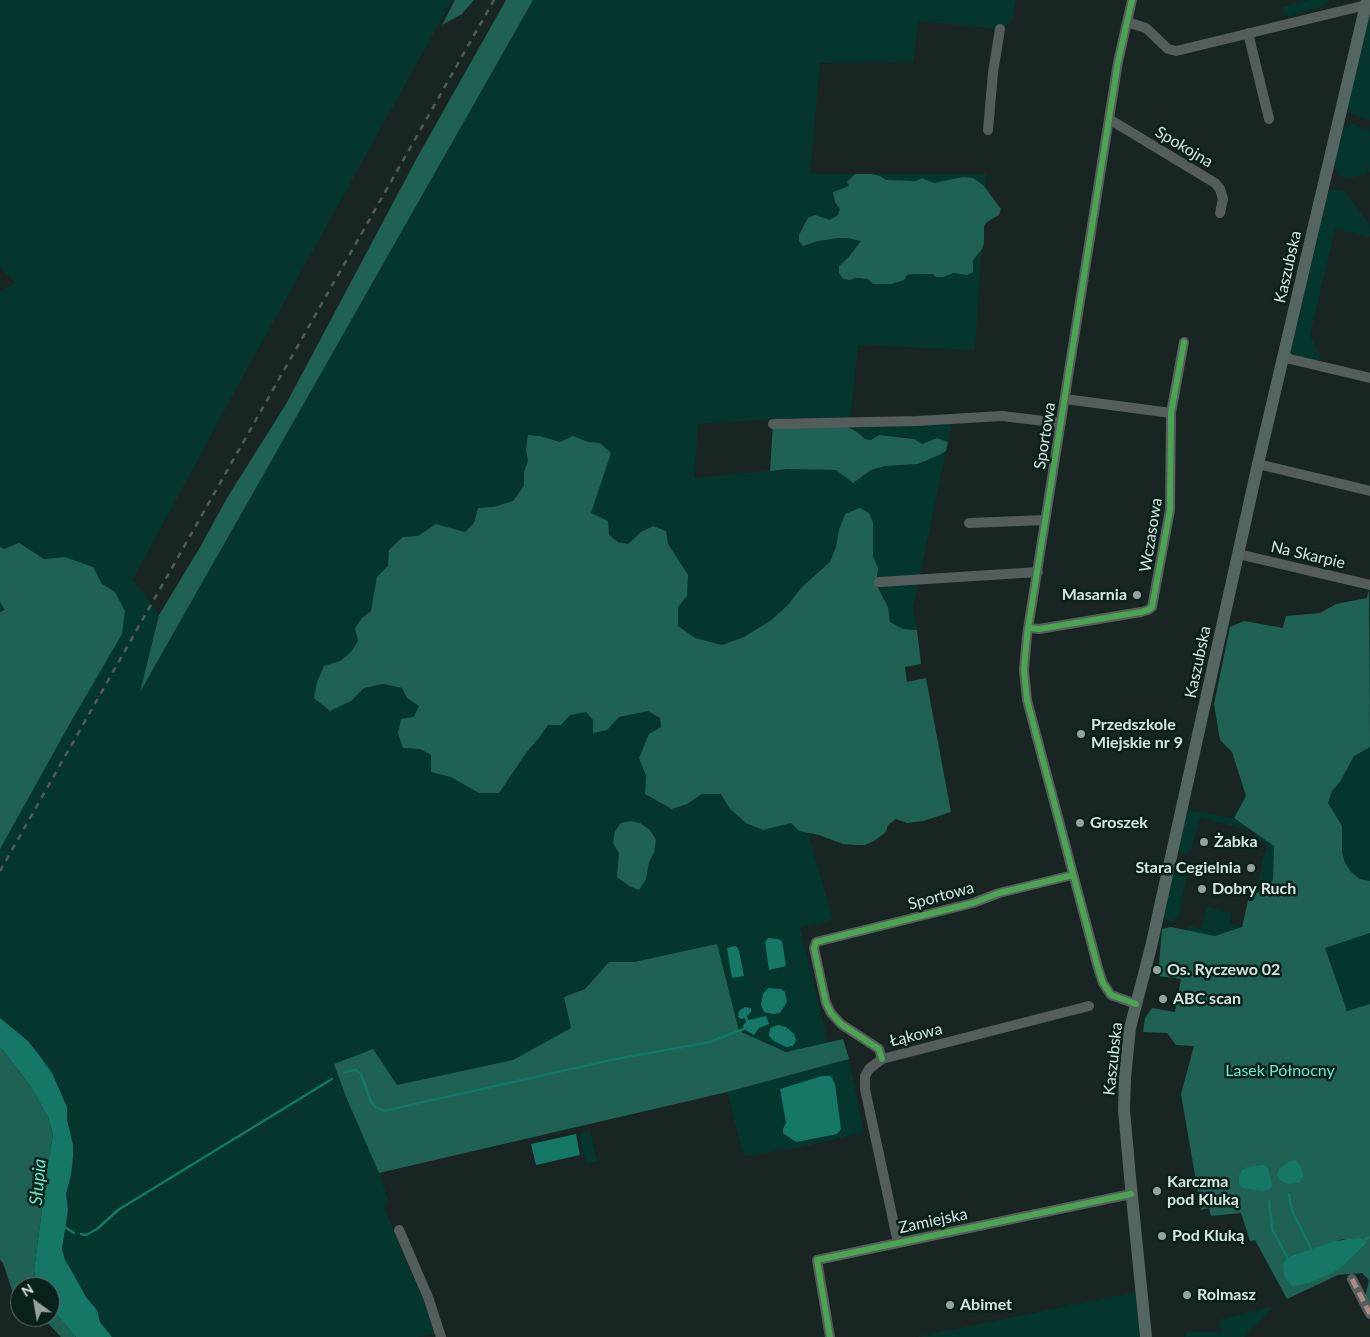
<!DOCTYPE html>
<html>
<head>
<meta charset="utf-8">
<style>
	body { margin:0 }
	#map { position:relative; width:1370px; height:1337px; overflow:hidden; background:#192522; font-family:Lato,sans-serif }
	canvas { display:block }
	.north { position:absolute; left:10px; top:1277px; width:50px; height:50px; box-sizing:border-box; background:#0a201b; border:1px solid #5c6f6b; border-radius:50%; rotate:328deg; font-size:14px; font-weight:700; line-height:20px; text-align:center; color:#d8e6e2 }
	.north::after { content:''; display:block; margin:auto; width:18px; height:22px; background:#95a29f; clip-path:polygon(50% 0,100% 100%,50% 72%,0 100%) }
</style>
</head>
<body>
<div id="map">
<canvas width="1370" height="1337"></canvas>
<div class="north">N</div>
</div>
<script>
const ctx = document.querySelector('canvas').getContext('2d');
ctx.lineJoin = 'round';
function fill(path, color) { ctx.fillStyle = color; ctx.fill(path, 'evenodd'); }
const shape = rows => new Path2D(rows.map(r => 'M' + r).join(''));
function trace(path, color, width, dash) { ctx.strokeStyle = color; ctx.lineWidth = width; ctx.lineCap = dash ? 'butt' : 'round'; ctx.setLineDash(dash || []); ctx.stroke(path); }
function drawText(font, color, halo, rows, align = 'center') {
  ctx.font = font + ' Lato,sans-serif'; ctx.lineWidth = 5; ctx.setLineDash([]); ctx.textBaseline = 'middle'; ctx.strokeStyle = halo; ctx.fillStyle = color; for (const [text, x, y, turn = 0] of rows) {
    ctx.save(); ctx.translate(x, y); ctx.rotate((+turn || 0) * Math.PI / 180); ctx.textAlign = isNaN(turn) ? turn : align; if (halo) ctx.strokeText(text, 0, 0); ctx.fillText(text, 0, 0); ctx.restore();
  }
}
fill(shape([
	[0,0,452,0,246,371,133,579,159,615,141,690,532,0,1016,0,1012,22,1000,29,919,21,913,62,820,63,810,174,986,174,975,350,858,345,850,419,790,418,698,424,694,478,787,469,836,470,853,482,871,470,885,466,918,464,946,451,913,608,917,630,903,629,890,622,888,607,876,584,867,640,810,840,833,920,800,928,828,1042,786,1052,739,1031,716,944,634,962,609,962,585,989,564,997,571,1028,513,1060,397,1085,334,1063,346,1097,379,1173,389,1202,383,1205,437,1333,417,1337,112,1337,100,1321,97,1310,86,1297,70,1268,65,1260,62,1249,68,1210,66,1194,71,1175,73,1145,67,1120,67,1107,52,1073,39,1055,28,1041,0,1018,0,291,16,283,0,268],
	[1309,0,1331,0,1318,8,1288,16,1285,14,1282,7],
	[1370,9,1370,120,1352,114,1347,105],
	[1352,124,1370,130,1370,172,1366,171,1365,175,1348,178,1336,173,1334,164,1341,134,1345,127],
	[1333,189,1345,191,1370,226,1370,237,1335,229,1310,335,1322,361,1295,355,1291,350,1328,193],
	[952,423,948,442,937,438,922,444,914,439,908,437,879,435,871,440,864,439,857,432,846,425],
	[1370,747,1370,881,1360,879,1351,872,1345,863,1342,852,1342,826,1328,803,1332,791,1340,782,1354,756],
	[1187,810,1234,818,1253,831,1200,818,1190,853,1185,855,1182,854,1178,850],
	[1256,833,1274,846,1273,880,1266,888,1255,894,1267,843,1254,840],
	[1179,864,1185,866,1187,872,1179,915,1173,921,1168,921,1163,917,1175,866],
	[1207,907,1232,913,1230,924,1242,927,1215,936,1187,931,1189,926,1202,928],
	[1370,933,1370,1004,1347,1012,1325,948],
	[849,1059,864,1132,802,1147,744,1156,727,1092],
	[590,1131,597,1161,586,1164,579,1134],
	[1135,1292,1140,1337,917,1337],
	[1274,1306,1244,1337,1185,1337,1185,1332,1221,1332,1219,1320]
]), '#05362d');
fill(shape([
	[455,0,474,0,462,14,442,25],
	[506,0,533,0,140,692,159,615,199,549,227,498,286,404,418,156],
	[855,174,872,174,880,176,886,180,916,181,922,178,934,183,963,177,973,178,984,186,1001,209,999,215,987,222,984,226,984,243,982,249,973,260,973,272,967,275,954,273,943,277,936,277,932,274,911,274,907,275,904,280,891,284,873,284,868,279,860,278,855,278,850,280,843,279,839,273,839,266,848,258,861,241,848,238,838,238,818,241,803,246,799,241,799,235,808,218,815,215,830,220,838,215,840,209,835,202,833,192,849,186,847,182],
	[773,424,845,425,857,432,865,439,871,440,879,435,914,439,922,444,937,438,948,442,946,451,939,455,918,464,885,466,871,470,853,483,836,470,787,469,770,471],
	[528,435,540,436,560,442,573,436,588,442,600,443,611,453,591,513,608,521,609,535,618,542,628,544,641,532,653,526,666,531,668,544,688,575,687,596,678,607,678,626,695,638,722,645,744,637,770,621,788,605,801,588,830,562,836,547,839,530,845,514,860,508,869,513,873,523,873,557,878,568,876,584,888,607,890,622,903,629,917,630,921,664,905,667,907,682,926,678,951,812,923,821,907,823,896,819,888,825,886,832,874,841,865,845,854,845,843,844,819,835,799,831,791,823,763,830,746,823,730,809,721,794,702,794,687,804,672,809,645,794,646,776,639,758,649,734,661,727,660,718,648,711,619,717,607,730,593,733,593,720,586,712,570,715,561,725,548,725,539,738,526,753,499,793,479,793,451,777,431,772,431,755,420,749,403,748,398,733,401,719,414,717,419,706,407,698,402,688,383,684,364,688,351,701,330,711,314,698,317,682,324,666,340,661,351,652,358,641,355,628,362,618,371,611,377,577,388,566,389,550,403,537,418,536,436,524,465,532,474,523,478,508,494,507,513,501,524,486,524,472,528,461,526,450],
	[19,543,44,559,65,557,93,567,102,584,115,592,125,611,122,634,69,725,0,849,0,612,5,610,0,602,0,547,4,549],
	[1369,589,1370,747,1354,756,1340,782,1332,791,1328,803,1342,826,1342,852,1345,863,1351,872,1360,879,1370,881,1370,933,1325,948,1347,1011,1370,1004,1370,1306,1365,1297,1369,1280,1362,1273,1338,1275,1287,1299,1255,1240,1250,1241,1241,1213,1211,1216,1209,1208,1201,1210,1181,1094,1194,1046,1176,1045,1167,1033,1143,1032,1145,1018,1152,1008,1175,1012,1181,979,1158,976,1162,929,1171,927,1215,936,1242,927,1248,901,1253,901,1255,894,1266,888,1273,880,1274,846,1234,818,1246,796,1232,752,1220,740,1214,704,1230,627,1244,621,1283,628,1286,616,1320,613,1336,604,1367,598],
	[1343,1239,1364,1246,1344,1264,1287,1257],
	[631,821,640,823,650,830,656,840,654,853,649,862,646,879,639,890,629,886,617,877,619,853,613,843,615,831,621,823],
	[717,944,739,1031,786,1052,843,1039,849,1059,727,1092,379,1173,346,1097,334,1064,373,1049,397,1085,513,1060,571,1028,564,997,585,989,609,962,634,962],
	[0,1048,3,1050,31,1087,48,1117,53,1134,48,1163,34,1271,36,1281,39,1287,20,1287,20,1301,16,1299,12,1290,3,1263,0,1260],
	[50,1306,72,1332,76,1337,61,1337,42,1317,50,1317]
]), '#1f6153');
fill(shape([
	[768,938,778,939,782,941,786,966,769,970,765,942],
	[735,946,737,947,739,951,744,976,732,978,727,948],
	[768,988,781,989,785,992,787,1002,780,1013,773,1014,764,1012,761,1005,763,994],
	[745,1007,751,1008,751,1012,747,1016,748,1020,766,1016,769,1024,759,1028,754,1035,744,1029,743,1026,746,1022,745,1018,741,1019,738,1017,739,1011],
	[0,1018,28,1041,39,1055,52,1073,67,1107,67,1120,73,1145,73,1157,71,1175,66,1194,68,1210,62,1249,65,1260,70,1268,86,1297,97,1310,100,1322,112,1337,76,1337,50,1306,50,1287,39,1287,36,1281,34,1271,48,1163,53,1134,48,1117,31,1087,3,1050,0,1048],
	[778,1025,786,1027,794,1034,796,1040,793,1046,786,1047,774,1041,769,1036,770,1028],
	[822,1076,831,1076,835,1084,841,1129,837,1134,796,1142,783,1133,783,1129,786,1123,780,1089],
	[576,1134,580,1155,536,1165,531,1144],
	[1296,1160,1301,1166,1303,1176,1299,1183,1288,1184,1280,1180,1277,1175,1279,1169,1290,1161],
	[1264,1165,1268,1168,1272,1184,1271,1188,1264,1191,1242,1188,1239,1184,1239,1176,1242,1170,1248,1167],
	[1360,1238,1366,1242,1364,1246,1338,1270,1309,1283,1293,1286,1285,1278,1283,1265,1287,1257,1335,1241]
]), '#157866');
trace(shape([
	[344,1072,356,1070,361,1074,371,1102,377,1108,384,1111,611,1060,710,1042,744,1029],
	[1289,1194,1290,1202,1294,1215,1311,1249],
	[1269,1201,1272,1229,1287,1257],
	[63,1226,74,1233],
	[81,1234,86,1235,97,1229,118,1210,332,1079],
	[1364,1240,1370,1237]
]), '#157866', 2.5);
trace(shape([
	[1132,0,1118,62,1027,635,1024,670,1027,700,1098,968,1103,983,1111,995,1136,1004],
	[1127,22,1146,28,1168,49,1176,51,1366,5],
	[1248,33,1269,119],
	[1109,119,1215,183,1220,189,1223,199,1220,213],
	[988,130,993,73,1000,29],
	[1284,355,1290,359,1370,378],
	[1065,399,1171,413],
	[773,424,917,421,1002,416,1061,423],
	[1258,464,1370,491],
	[969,523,1045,520],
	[1238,554,1370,585],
	[879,582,1038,572],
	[1029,628,1039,629,1141,612,1148,610,1152,607,1170,510,1171,413,1184,342],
	[882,1059,879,1049,841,1024,831,1013,826,1003,814,948,816,942,973,903,999,893,1073,875],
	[399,1230,428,1297,441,1337],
	[898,1243,865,1089,865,1076,869,1069,882,1059,1089,1006],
	[1352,1279,1370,1314],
	[830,1337,817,1260,1131,1194]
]), '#545d5b', 10);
trace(shape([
	[1146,1337,1130,1177,1124,1110,1125,1078,1130,1028,1151,947,1258,464,1367,0]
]), '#546562', 12);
trace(shape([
	[0,871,494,0]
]), '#515b58', 2.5, [6, 6]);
trace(shape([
	[1352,1279,1370,1314]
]), '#a88b81', 5, [10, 5]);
trace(shape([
	[1132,0,1118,62,1027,635,1024,670,1027,700,1098,968,1103,983,1111,995,1136,1004],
	[1029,628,1039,629,1141,612,1148,610,1152,607,1170,510,1171,413,1184,342],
	[882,1059,879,1049,841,1024,831,1013,826,1003,814,948,816,942,973,903,999,893,1073,875],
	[830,1337,817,1260,1131,1194]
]), '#4ca352', 6);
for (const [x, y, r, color] of [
	[1137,595,5,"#95a29f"],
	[1081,734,5,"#95a29f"],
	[1080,823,5,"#95a29f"],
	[1204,842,5,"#95a29f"],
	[1251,868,5,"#95a29f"],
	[1202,889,5,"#95a29f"],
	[1157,970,5,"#95a29f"],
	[1163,999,5,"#95a29f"],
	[1157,1191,5,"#95a29f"],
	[1162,1236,5,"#95a29f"],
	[1187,1295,5,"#95a29f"],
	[950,1305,5,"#95a29f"]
]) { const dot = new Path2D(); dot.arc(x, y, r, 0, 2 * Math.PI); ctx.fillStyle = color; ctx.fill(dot); trace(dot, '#0a201b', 2); }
drawText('16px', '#d8e6e2', '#0a201b', [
	["Spokojna",1184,147,31],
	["Kaszubska",1288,267,-77],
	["Sportowa",1045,436,-81],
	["Wczasowa",1151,535,-81],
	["Na Skarpie",1308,555,13],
	["Kaszubska",1198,662,-78],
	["Sportowa",941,896,-15],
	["Łąkowa",916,1035,-14],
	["Kaszubska",1113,1059,-84],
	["Zamiejska",933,1221,-12]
]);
drawText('bold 16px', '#d8e6e2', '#0a201b', [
	["Masarnia",1127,595,"right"],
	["Przedszkole",1091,725],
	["Miejskie nr 9",1091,743],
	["Groszek",1090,823],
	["Żabka",1214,842],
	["Stara Cegielnia",1241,868,"right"],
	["Dobry Ruch",1212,889],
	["Os. Ryczewo 02",1167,970],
	["ABC scan",1173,999],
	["Karczma",1167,1182],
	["pod Kluką",1167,1200],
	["Pod Kluką",1172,1236],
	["Rolmasz",1197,1295],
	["Abimet",960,1305]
], 'left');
drawText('16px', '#68edd0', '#0a201b', [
	["Lasek Północny",1280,1071]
]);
drawText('italic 18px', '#64eacd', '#0a201b', [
	["Słupia",38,1182,-85]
]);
</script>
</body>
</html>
